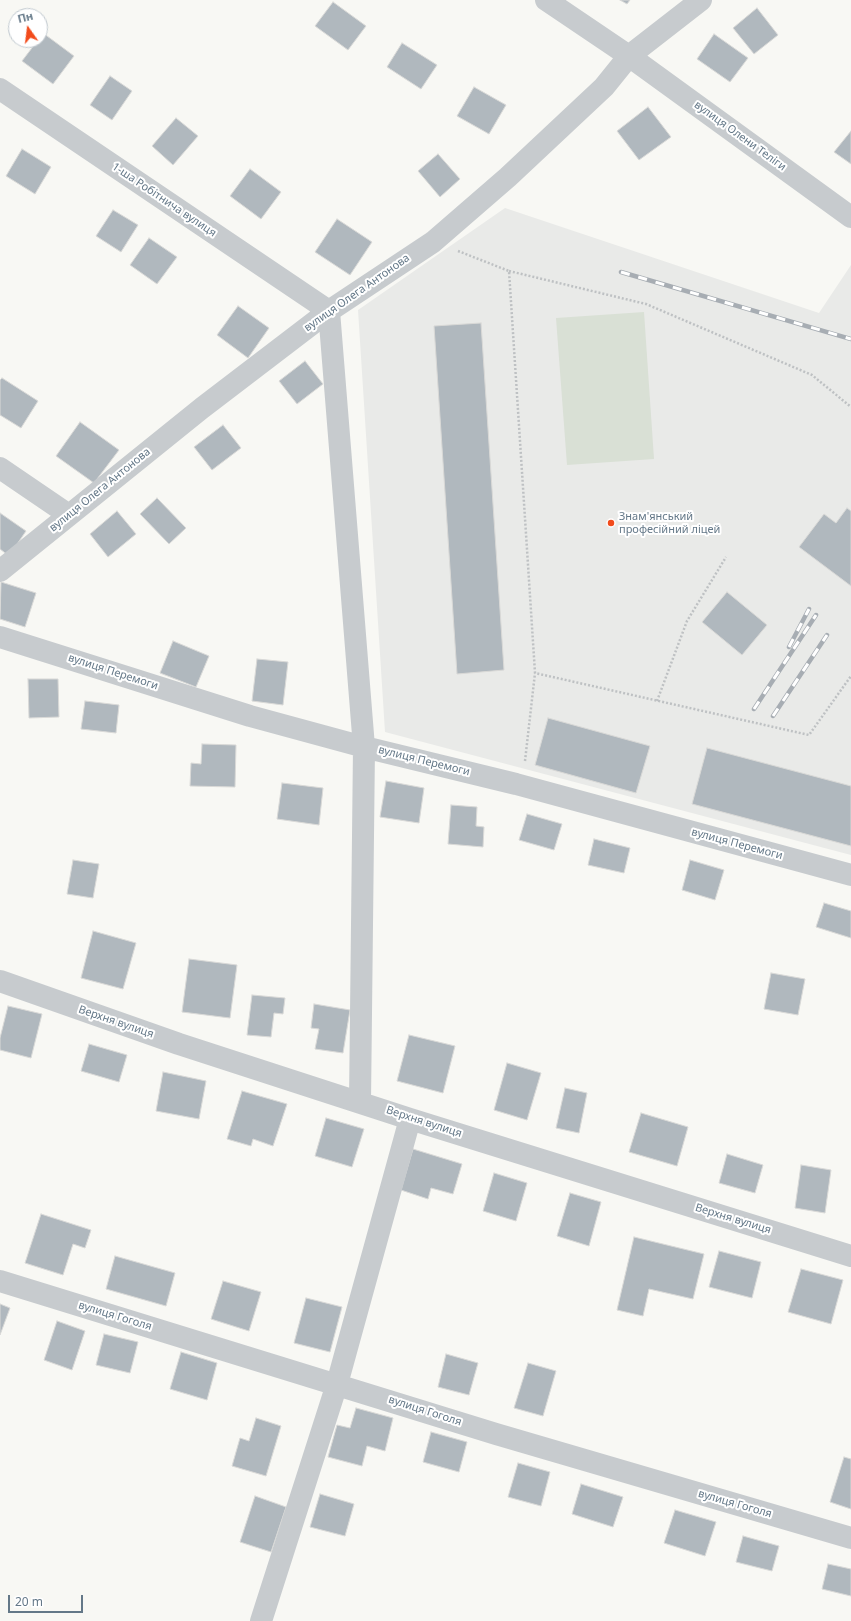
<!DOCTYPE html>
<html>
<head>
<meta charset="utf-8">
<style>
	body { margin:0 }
	#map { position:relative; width:851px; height:1621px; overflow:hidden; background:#f8f8f4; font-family:"Noto Sans",sans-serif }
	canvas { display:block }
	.north { position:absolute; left:8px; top:8px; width:40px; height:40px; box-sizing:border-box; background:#fff; border:1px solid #c1c9cf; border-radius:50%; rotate:346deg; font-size:11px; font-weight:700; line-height:16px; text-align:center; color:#647888 }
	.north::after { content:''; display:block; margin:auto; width:14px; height:18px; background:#f24b1b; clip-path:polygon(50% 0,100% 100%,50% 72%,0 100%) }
	.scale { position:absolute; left:8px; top:1595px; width:75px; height:18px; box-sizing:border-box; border:2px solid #647888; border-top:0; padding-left:5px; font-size:12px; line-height:14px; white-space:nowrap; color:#647888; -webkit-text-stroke:3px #fff; paint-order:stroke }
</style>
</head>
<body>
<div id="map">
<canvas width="851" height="1621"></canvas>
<div class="north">Пн</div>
<div class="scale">20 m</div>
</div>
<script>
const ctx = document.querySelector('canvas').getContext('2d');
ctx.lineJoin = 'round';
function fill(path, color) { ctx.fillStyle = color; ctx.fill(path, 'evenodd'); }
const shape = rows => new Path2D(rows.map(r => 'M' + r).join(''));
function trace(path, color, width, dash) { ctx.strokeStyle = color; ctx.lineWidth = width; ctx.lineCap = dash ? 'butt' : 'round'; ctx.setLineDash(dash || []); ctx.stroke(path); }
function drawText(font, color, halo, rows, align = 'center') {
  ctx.font = font + ' "Noto Sans",sans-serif'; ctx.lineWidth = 4; ctx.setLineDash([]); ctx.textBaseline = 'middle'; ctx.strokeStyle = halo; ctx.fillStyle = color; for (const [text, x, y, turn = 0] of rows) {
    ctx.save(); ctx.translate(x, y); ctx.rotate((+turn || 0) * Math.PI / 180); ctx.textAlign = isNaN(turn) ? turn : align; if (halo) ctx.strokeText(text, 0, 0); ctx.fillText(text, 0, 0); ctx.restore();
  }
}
fill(shape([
	[505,208,819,313,851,265,851,855,385,732,358,310]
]), '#e9eae8');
fill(shape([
	[644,312,654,459,567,465,556,318]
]), '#d9e0d5');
const building = shape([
	[620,0,630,0,627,4,620,0],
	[333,2,366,26,348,50,315,26,333,2],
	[757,8,778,35,754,54,733,28,757,8],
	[43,33,74,56,53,84,22,61,38,40,40,40,43,33],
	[714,34,748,58,730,82,697,59,714,34],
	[402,43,437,65,421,89,387,67,402,43],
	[110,76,132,91,112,120,90,105,110,76],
	[474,87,506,105,489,134,457,116,474,87],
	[648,107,671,137,639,160,617,131,648,107],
	[176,118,198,136,173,165,152,146,176,118],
	[851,131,851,164,834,152,851,131],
	[22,149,51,167,35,194,6,176,22,149],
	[438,154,460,179,440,197,418,171,438,154],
	[250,169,281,192,261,219,230,196,250,169],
	[113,210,138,225,121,252,96,236,113,210],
	[337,219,372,242,350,275,315,252,337,219],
	[149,238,177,257,157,284,130,265,149,238],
	[238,306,269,328,248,358,217,335,238,306],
	[481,323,504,670,457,674,434,326,481,323],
	[305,361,323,384,297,404,279,381,305,361],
	[2,378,38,401,21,428,0,415,0,380,2,378],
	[80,422,119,450,94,483,56,456,80,422],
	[223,425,241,448,212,470,194,447,223,425],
	[157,498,186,528,169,544,140,514,157,498],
	[847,508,851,511,851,586,799,547,824,514,836,523,847,508],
	[117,511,136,534,108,557,90,534,117,511],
	[0,513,26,531,9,556,0,549,0,513],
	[1,582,36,593,25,627,0,619,1,582],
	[727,592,767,625,742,655,702,622,727,592],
	[173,641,209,656,196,687,160,673,173,641],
	[257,659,288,662,283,705,252,701,257,659],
	[28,679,58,679,59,717,29,718,28,679],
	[85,701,119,705,116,733,81,729,85,701],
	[548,718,650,746,636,793,535,765,548,718],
	[202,744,236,745,235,787,190,786,191,763,201,764,202,744],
	[707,748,851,786,851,846,692,804,707,748],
	[386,781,424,788,419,823,380,817,386,781],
	[282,783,323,788,319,825,277,819,282,783],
	[451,805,477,807,476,826,484,827,483,847,448,844,451,805],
	[527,814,562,824,554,850,519,840,527,814],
	[594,839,630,848,624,873,588,865,594,839],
	[73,860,99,864,93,898,67,894,73,860],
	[690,860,724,870,715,900,682,890,690,860],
	[824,903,851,911,851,938,816,927,824,903],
	[93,931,136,943,123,989,81,978,93,931],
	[189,959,237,965,230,1018,182,1012,189,959],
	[771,973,805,979,798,1015,764,1009,771,973],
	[252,995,285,998,283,1014,274,1013,271,1037,247,1035,252,995],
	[314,1004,350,1010,343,1053,315,1049,319,1029,311,1028,314,1004],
	[8,1006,42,1014,31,1058,0,1050,0,1038,8,1006],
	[409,1035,455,1046,443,1093,397,1081,409,1035],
	[89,1044,127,1055,119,1082,81,1071,89,1044],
	[507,1063,541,1073,527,1120,494,1110,507,1063],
	[163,1072,206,1081,199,1119,156,1111,163,1072],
	[565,1088,587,1093,579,1133,556,1128,565,1088],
	[242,1091,287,1104,273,1146,253,1139,251,1146,227,1139,242,1091],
	[641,1113,688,1127,677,1166,629,1152,641,1113],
	[326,1118,364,1129,352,1167,315,1156,326,1118],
	[413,1149,462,1164,453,1194,431,1188,428,1199,401,1190,413,1149],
	[727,1154,763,1165,755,1193,719,1183,727,1154],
	[801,1165,831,1170,825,1213,795,1208,801,1165],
	[494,1173,527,1183,516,1221,483,1211,494,1173],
	[570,1193,601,1202,589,1246,557,1236,570,1193],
	[41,1214,91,1230,85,1248,73,1244,63,1275,25,1263,41,1214],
	[634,1237,704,1254,693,1299,649,1289,643,1316,617,1310,634,1237],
	[719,1251,761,1262,752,1298,709,1287,719,1251],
	[115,1256,175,1273,166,1306,106,1289,115,1256],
	[801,1269,843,1280,831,1324,788,1312,801,1269],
	[223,1281,261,1292,249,1331,211,1319,223,1281],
	[306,1298,342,1307,330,1352,294,1343,306,1298],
	[0,1304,10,1308,0,1335,0,1304],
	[57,1321,85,1331,72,1370,44,1360,57,1321],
	[104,1334,138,1342,130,1373,96,1365,104,1334],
	[181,1352,217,1363,207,1400,170,1389,181,1352],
	[446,1354,478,1363,469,1395,438,1387,446,1354],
	[528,1363,556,1371,543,1416,514,1408,528,1363],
	[356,1408,393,1418,385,1451,367,1446,362,1466,328,1457,337,1425,350,1428,356,1408],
	[256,1418,281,1426,266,1476,232,1466,240,1438,249,1441,256,1418],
	[431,1432,467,1442,459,1472,423,1462,431,1432],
	[844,1457,851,1459,851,1509,830,1502,844,1457],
	[518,1463,550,1472,541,1506,508,1497,518,1463],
	[581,1484,623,1497,613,1527,572,1514,581,1484],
	[320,1494,354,1504,345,1536,310,1527,320,1494],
	[255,1496,286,1507,271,1552,240,1542,255,1496],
	[675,1510,716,1522,705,1556,664,1543,675,1510],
	[743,1536,779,1546,772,1571,736,1562,743,1536],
	[828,1564,851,1569,851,1596,822,1589,828,1564]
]);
fill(building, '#b0b8be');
trace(building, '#d9d9d7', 1);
trace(shape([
	[458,251,509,271,535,673,809,735,851,676],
	[509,271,646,304,812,375,851,407],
	[657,701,687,621,726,557],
	[525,761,535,673]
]), '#bec1c3', 2.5, [2, 2]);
trace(shape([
	[546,0,629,56,851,217],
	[0,89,329,311,364,747,360,1102],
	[0,468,69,515],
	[0,571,202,408,329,311,433,242,508,177,604,87,629,56,701,0],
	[0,637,250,716,364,747,516,784,851,875],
	[0,981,179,1044,410,1119,851,1256],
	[0,1281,496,1434,851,1538],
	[261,1621,337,1384,410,1119]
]), '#c7cbce', 22);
const rail = shape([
	[621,272,851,339],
	[789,647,809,609],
	[754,709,816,615],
	[773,716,827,635]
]);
trace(rail, '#a7adb3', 4.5);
trace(rail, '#fff', 3, [9]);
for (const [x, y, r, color] of [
	[611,523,4,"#f24b1b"]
]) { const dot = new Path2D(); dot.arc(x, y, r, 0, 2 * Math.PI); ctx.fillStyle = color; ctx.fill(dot); trace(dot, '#fff', 1.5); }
drawText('11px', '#647888', '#fff', [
	["вулиця Олени Теліги",740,136,36],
	["1-ша Робітнича вулиця",164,200,34],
	["вулиця Олега Антонова",357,293,-35],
	["вулиця Олега Антонова",100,490,-39],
	["вулиця Перемоги",113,672,18],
	["вулиця Перемоги",424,761,14],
	["вулиця Перемоги",737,844,15],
	["Верхня вулиця",116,1022,19],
	["Верхня вулиця",424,1122,18],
	["Верхня вулиця",733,1219,17],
	["вулиця Гоголя",115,1316,17],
	["вулиця Гоголя",425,1411,18],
	["вулиця Гоголя",735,1504,16]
]);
drawText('11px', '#647888', '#fff', [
	["Знам'янський",619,517],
	["професійний ліцей",619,530]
], 'left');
</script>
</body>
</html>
